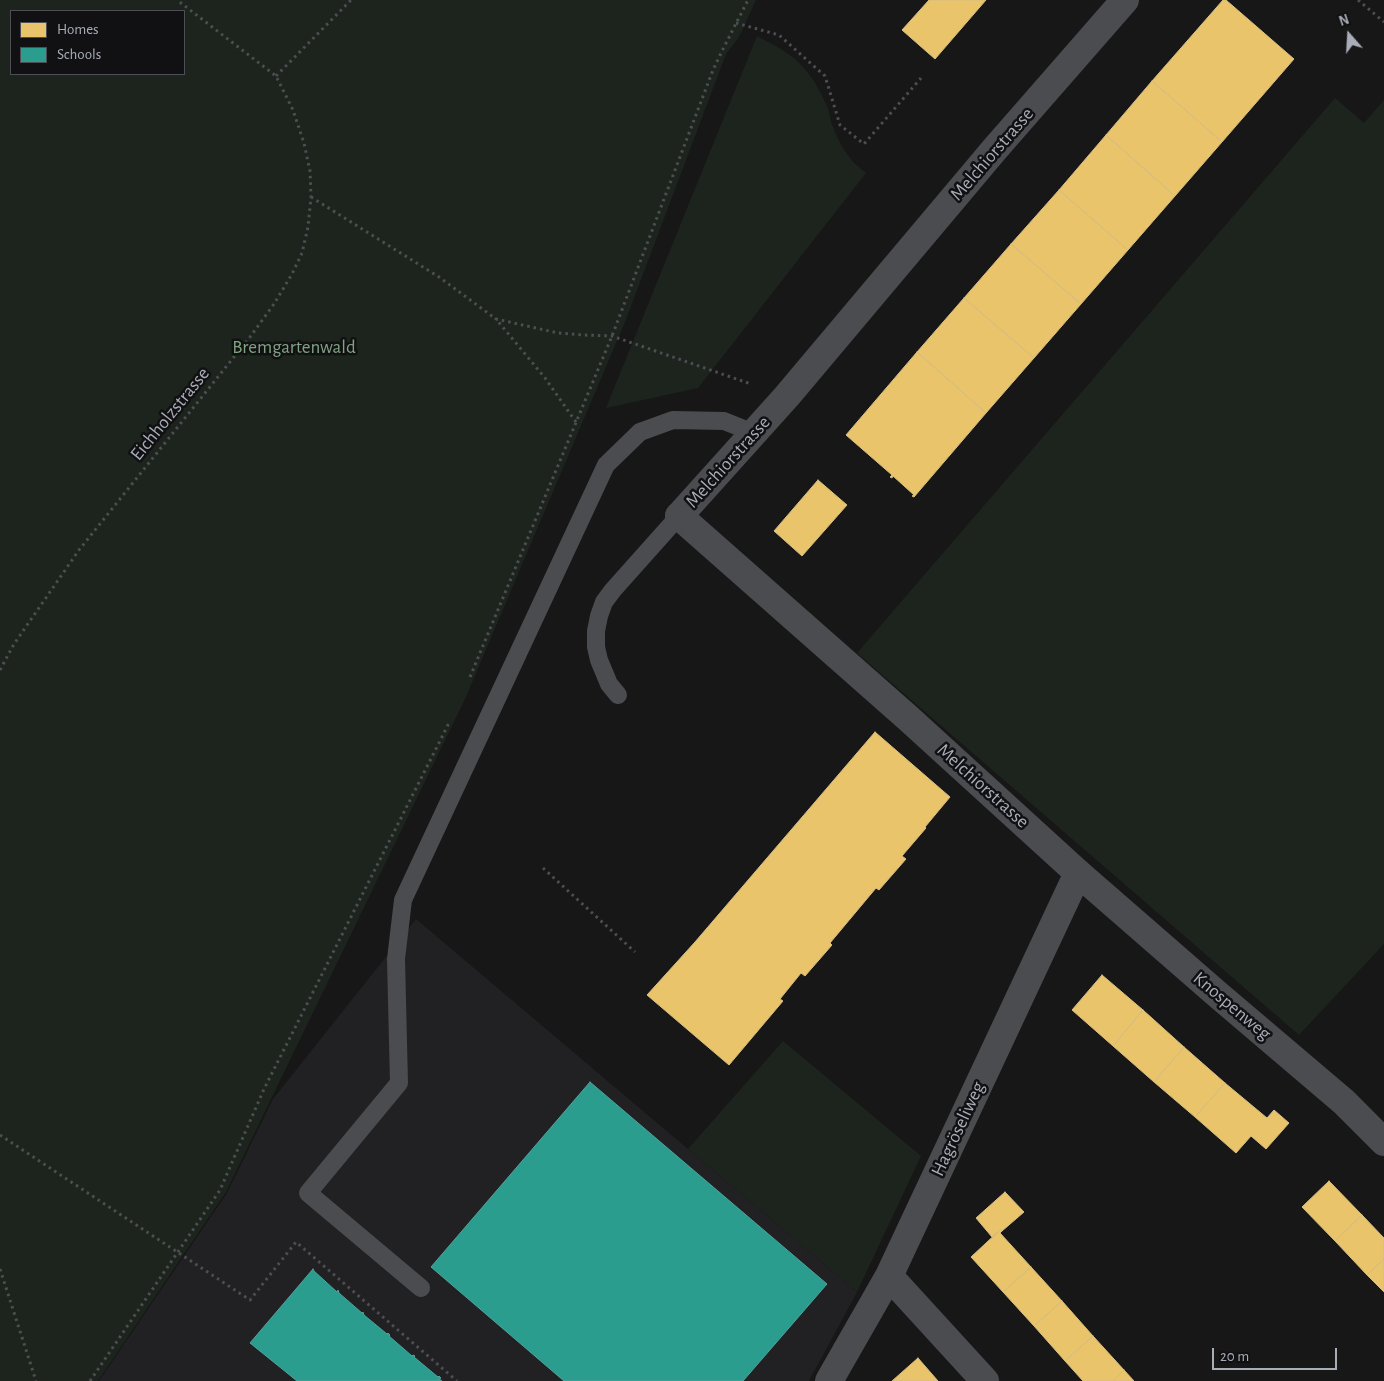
<!DOCTYPE html>
<html>
<head>
<meta charset="utf-8">
<style>
	body { margin:0 }
	#map { position:relative; width:1384px; height:1381px; overflow:hidden; background:#171717; font-family:"Alegreya Sans",sans-serif }
	canvas { display:block }
	.legend { position:absolute; left:10px; top:10px; width:175px; height:65px; box-sizing:border-box; background:#111113; border:1px solid #4d4f55; margin:0; padding:6px 9px; list-style:none; font-size:15px; color:#a8adb8 }
	.legend li { display:flex; align-items:center; gap:10px; height:25px }
	.legend b { width:25px; border:1px solid #4d4f55 }
	.north { position:absolute; left:1324px; top:10px; width:50px; height:50px; -webkit-text-stroke:4px #111113; paint-order:stroke; rotate:341deg; font-size:14px; font-weight:700; line-height:20px; text-align:center; color:#a8adb8 }
	.north::after { content:''; display:block; margin:auto; width:18px; height:22px; background:#a8adb8; clip-path:polygon(50% 0,100% 100%,50% 72%,0 100%) }
	.scale { position:absolute; left:1212px; top:1348px; width:125px; height:22px; box-sizing:border-box; border:2px solid #a8adb8; border-top:0; padding-left:6px; font-size:15px; line-height:18px; white-space:nowrap; color:#a8adb8; -webkit-text-stroke:4px #111113; paint-order:stroke }
</style>
</head>
<body>
<div id="map">
<canvas width="1384" height="1381"></canvas>
<ul class="legend">
<li><b style="height:14px;background:#e9c46a"></b>Homes</li>
<li><b style="height:14px;background:#2a9d8f"></b>Schools</li>
</ul>
<div class="north">N</div>
<div class="scale">20 m</div>
</div>
<script>
const ctx = document.querySelector('canvas').getContext('2d');
ctx.lineJoin = 'round';
function fill(path, color) { ctx.fillStyle = color; ctx.fill(path, 'evenodd'); }
const shape = rows => new Path2D(rows.map(r => 'M' + r).join(''));
function trace(path, color, width, dash) { ctx.strokeStyle = color; ctx.lineWidth = width; ctx.lineCap = dash ? 'butt' : 'round'; ctx.setLineDash(dash || []); ctx.stroke(path); }
function drawText(font, color, halo, rows, align = 'center') {
  ctx.font = font + ' "Alegreya Sans",sans-serif'; ctx.lineWidth = 5; ctx.setLineDash([]); ctx.textBaseline = 'middle'; ctx.strokeStyle = halo; ctx.fillStyle = color; for (const [text, x, y, turn = 0] of rows) {
    ctx.save(); ctx.translate(x, y); ctx.rotate((+turn || 0) * Math.PI / 180); ctx.textAlign = isNaN(turn) ? turn : align; if (halo) ctx.strokeText(text, 0, 0); ctx.fillText(text, 0, 0); ctx.restore();
  }
}
fill(shape([
	[416,919,857,1292,809,1381,99,1381,227,1193,273,1099]
]), '#212123');
fill(shape([
	[0,0,756,0,739,37,726,54,625,322,465,699,226,1192,98,1381,0,1381],
	[11,11,184,11,184,74,11,74],
	[757,36,781,49,794,58,804,68,814,81,821,94,828,108,831,122,837,137,844,150,854,163,866,173,698,388,606,408],
	[1335,98,1364,123,1384,100,1384,944,1299,1035,857,653],
	[783,1041,921,1156,857,1292,688,1149]
]), '#1d241e');
const homes = shape([
	[929,0,986,0,935,59,902,30,929,0],
	[1223,0,1226,0,1294,59,1222,142,1152,81,1223,0],
	[1152,81,1222,142,1175,196,1106,135,1152,81],
	[1106,135,1175,196,1128,250,1059,190,1106,135],
	[1059,190,1128,250,1081,304,1011,244,1059,190],
	[1011,244,1081,304,1034,358,964,298,1011,244],
	[964,298,1034,358,986,413,917,352,964,298],
	[917,352,986,413,914,497,912,496,914,495,893,476,892,478,890,477,892,475,846,435,917,352],
	[818,480,847,505,802,556,774,531,818,480],
	[875,732,950,797,925,827,926,828,902,856,906,859,879,890,876,888,830,943,832,945,805,976,801,973,780,999,783,1001,729,1065,647,995,695,942,875,732],
	[1102,975,1143,1010,1113,1046,1072,1010,1102,975],
	[1143,1010,1184,1047,1154,1082,1113,1046,1143,1010],
	[1184,1047,1225,1083,1195,1117,1154,1082,1184,1047],
	[1225,1083,1267,1118,1274,1110,1289,1123,1266,1149,1251,1136,1236,1153,1195,1117,1225,1083],
	[1329,1181,1362,1215,1335,1241,1302,1207,1329,1181],
	[1005,1192,1024,1212,1002,1231,1000,1230,992,1237,976,1218,1005,1192],
	[1362,1215,1384,1238,1384,1259,1367,1275,1335,1241,1362,1215],
	[1000,1230,1002,1231,1000,1233,1031,1267,1003,1292,971,1257,1000,1230],
	[1384,1259,1384,1292,1367,1275,1384,1259],
	[1031,1267,1062,1301,1034,1326,1003,1292,1031,1267],
	[1062,1301,1093,1336,1065,1361,1034,1326,1062,1301],
	[1093,1336,1124,1370,1113,1381,1083,1381,1065,1361,1093,1336],
	[918,1358,938,1381,892,1381,918,1358],
	[1124,1370,1134,1381,1113,1381,1124,1370]
]);
fill(homes, '#e9c46a');
trace(homes, '#d6bd81', 1);
const schools = shape([
	[590,1082,827,1284,743,1381,564,1381,431,1267,590,1082],
	[313,1269,314,1271,337,1292,338,1290,339,1293,362,1313,363,1312,364,1315,387,1334,388,1333,390,1335,389,1336,412,1356,413,1355,415,1356,414,1357,438,1377,439,1376,441,1378,439,1379,442,1381,297,1381,250,1343,313,1269]
]);
fill(schools, '#2a9d8f');
trace(schools, '#50a29b', 1);
trace(shape([
	[1358,0,1384,22],
	[736,23,779,35,825,76,840,125,864,144,921,78],
	[276,76,351,0],
	[311,197,439,277,496,319],
	[576,422,545,378,496,319,558,333,583,335,612,336,751,384],
	[0,670,14,644,79,550,250,337,274,304,292,274,302,253,308,227,311,197,310,171,304,143,293,110,276,76,177,0],
	[470,677,612,336,713,70,722,51,748,0],
	[543,868,635,952],
	[0,1135,250,1300,296,1242,457,1381],
	[0,1269,36,1381],
	[90,1381,220,1190,264,1089,450,721]
]), '#4d4e52', 3, [2.5, 4]);
trace(shape([
	[618,695,609,684,599,660,596,647,596,631,599,616,604,602,613,590,679,516],
	[421,1288,308,1193,399,1083,396,959,403,900,606,465,640,432,673,420,724,421,754,433]
]), '#4b4c50', 18);
trace(shape([
	[679,516,908,718,1078,873]
]), '#4b4c50', 28);
trace(shape([
	[679,516,787,396,994,150,1125,0],
	[889,1276,985,1381],
	[829,1381,889,1276,1078,873,1217,994,1344,1102,1384,1142]
]), '#4b4c50', 28);
drawText('19px', '#a8adb8', '#111113', [
	["Melchiorstrasse",992,154,-49],
	["Eichholzstrasse",170,414,-51],
	["Melchiorstrasse",728,462,-48],
	["Melchiorstrasse",983,786,42],
	["Knospenweg",1232,1006,40],
	["Hagröseliweg",958,1129,-65]
]);
drawText('19px', '#7fa381', '#111113', [
	["Bremgartenwald",294,347]
]);
</script>
</body>
</html>
